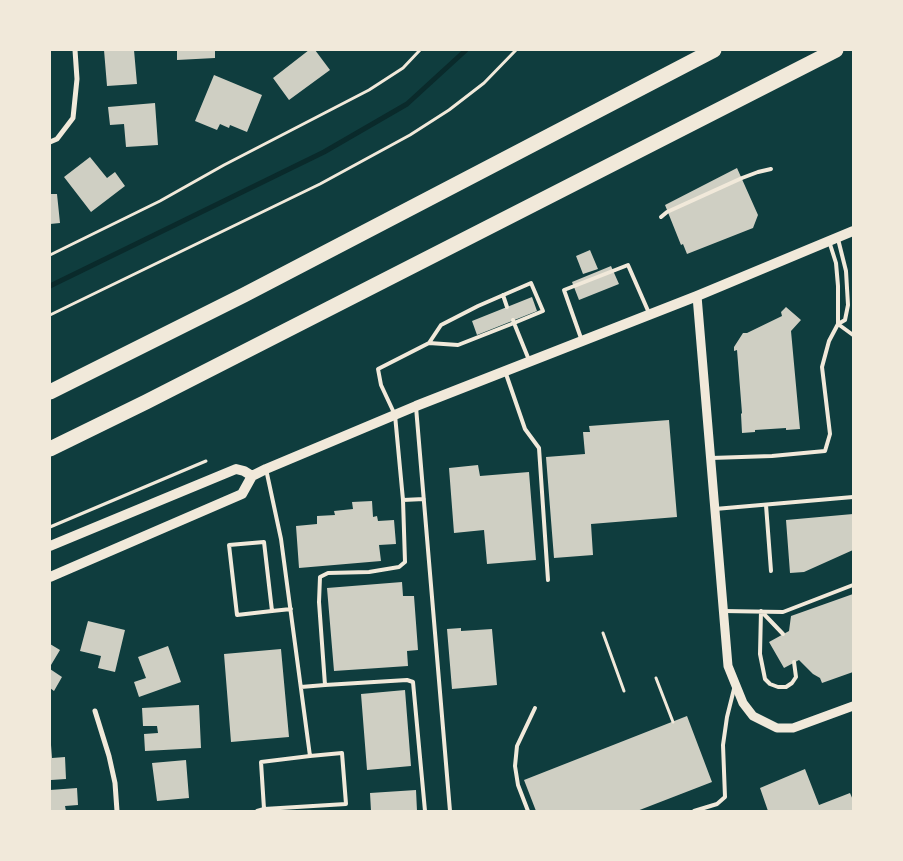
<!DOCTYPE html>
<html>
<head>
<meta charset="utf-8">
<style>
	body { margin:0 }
	#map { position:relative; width:903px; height:861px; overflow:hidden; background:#0f3d3e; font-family:Helvetica,sans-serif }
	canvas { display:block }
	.frame { position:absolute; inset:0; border:51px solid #f1e9da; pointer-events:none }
</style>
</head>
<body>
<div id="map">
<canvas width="903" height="861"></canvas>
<div class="frame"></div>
</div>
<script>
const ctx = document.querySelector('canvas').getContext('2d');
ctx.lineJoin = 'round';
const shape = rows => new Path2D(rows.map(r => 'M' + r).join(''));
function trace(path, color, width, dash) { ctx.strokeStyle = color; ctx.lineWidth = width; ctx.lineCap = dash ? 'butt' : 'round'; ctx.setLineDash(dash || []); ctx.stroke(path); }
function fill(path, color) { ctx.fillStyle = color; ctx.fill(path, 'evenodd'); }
trace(shape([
	[50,286,324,152,407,104,466,50]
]), '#0a2a2b', 5);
fill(shape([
	[104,50,134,50,137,84,107,86],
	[177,50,215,50,215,58,177,60],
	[309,50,315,50,330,70,289,100,273,78],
	[214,75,262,95,247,132,230,125,229,128,220,124,217,130,195,121],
	[155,103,158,145,126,147,124,124,110,125,108,107],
	[90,157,107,178,115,172,125,186,91,212,64,177],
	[737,168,758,215,753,228,687,254,683,244,681,245,665,205],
	[50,194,57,194,60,223,50,224],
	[590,250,598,269,583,274,576,256],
	[611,266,619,284,579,300,572,282],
	[532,297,537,311,477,335,472,321],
	[786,307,801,320,791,331,800,429,786,430,786,428,755,430,755,432,742,433,741,414,742,413,737,350,734,351,734,347,743,333,747,333,782,316,781,312],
	[669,420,677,517,591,524,593,555,554,558,546,457,585,454,583,432,590,432,589,426],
	[478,465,480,476,529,472,536,560,487,564,484,530,454,533,449,468],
	[372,501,373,517,377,516,378,521,394,520,396,544,379,545,381,561,299,568,296,526,317,524,317,516,335,515,334,511,353,509,352,502],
	[853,514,853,550,804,572,790,573,786,520],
	[402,582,403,596,414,596,418,650,407,651,408,666,334,671,327,588],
	[853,594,853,672,822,683,820,678,813,674,799,660,784,668,769,642,789,631,791,616],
	[88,621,125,630,115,672,98,668,101,656,80,651],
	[461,628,461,631,492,629,497,685,452,689,447,629],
	[50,644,60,650,51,665,50,664],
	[168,646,181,682,139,697,134,682,146,678,138,657],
	[281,649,289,737,231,742,224,654],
	[50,669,62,677,54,691,50,688],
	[405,690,411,766,367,770,361,694],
	[199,705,201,748,145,751,144,734,158,733,157,726,143,726,142,708],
	[687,716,712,782,637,811,536,811,524,780],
	[50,745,51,745,52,758,65,757,66,779,51,780],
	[186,760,189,798,157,801,152,763],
	[805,769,819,805,850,793,853,800,853,811,768,811,760,788],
	[77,788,78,805,65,806,66,811,50,811,50,790],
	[416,790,417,811,371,811,370,793]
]), '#cfcfc3');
trace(shape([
	[50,255,160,201,224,165,369,90,403,68,420,50],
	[50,315,320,184,410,135,449,110,484,83,516,50],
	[50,527,206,461],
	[603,633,624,691],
	[656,678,673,722]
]), '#f1e9da', 3);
trace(shape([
	[661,217,667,212,742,178,758,172,771,169],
	[829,241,836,263,838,286,838,324,845,320,848,305,846,271,838,239],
	[503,295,507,307],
	[582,341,564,290,628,265,649,313],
	[429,343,458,345,514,323,513,320],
	[505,371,525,429,539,448,548,580],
	[416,407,450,811],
	[711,458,772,456,825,451,830,434,822,367,829,341,838,324,853,335],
	[266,469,281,539,310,756,342,753,346,804,264,809,261,762,310,756],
	[403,500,424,499],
	[766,505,771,571],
	[715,509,853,497],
	[272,611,264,542,229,545,237,615,272,611,291,609],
	[724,611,783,612,853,585],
	[783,634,761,611,760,654,765,679,770,684,778,687,786,687,792,683,796,677,794,662],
	[301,687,325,685],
	[257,811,264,809],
	[425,811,413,682,407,680,325,685,319,602,320,577,328,573,369,572,399,567,405,562,403,500,395,415,381,385,378,369,429,343,441,325,478,306,531,283,543,311,514,323,529,360],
	[528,811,518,785,515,766,517,746,535,708],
	[694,811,717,804,725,797,723,745,727,717,734,689]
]), '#f1e9da', 4);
trace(shape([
	[50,142,57,139,73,118,77,79,75,50],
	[95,711,109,756,115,783,117,811]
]), '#f1e9da', 5);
trace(shape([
	[697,296,728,666,743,703,753,716,777,728,793,728,853,706]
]), '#f1e9da', 9);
trace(shape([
	[50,546,236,469,244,471,252,476],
	[50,577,242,494,252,476,266,469,416,406,697,296,853,231]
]), '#f1e9da', 10);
trace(shape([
	[50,392,244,295,714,50],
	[50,449,146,402,836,50]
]), '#f1e9da', 15);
</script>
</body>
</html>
